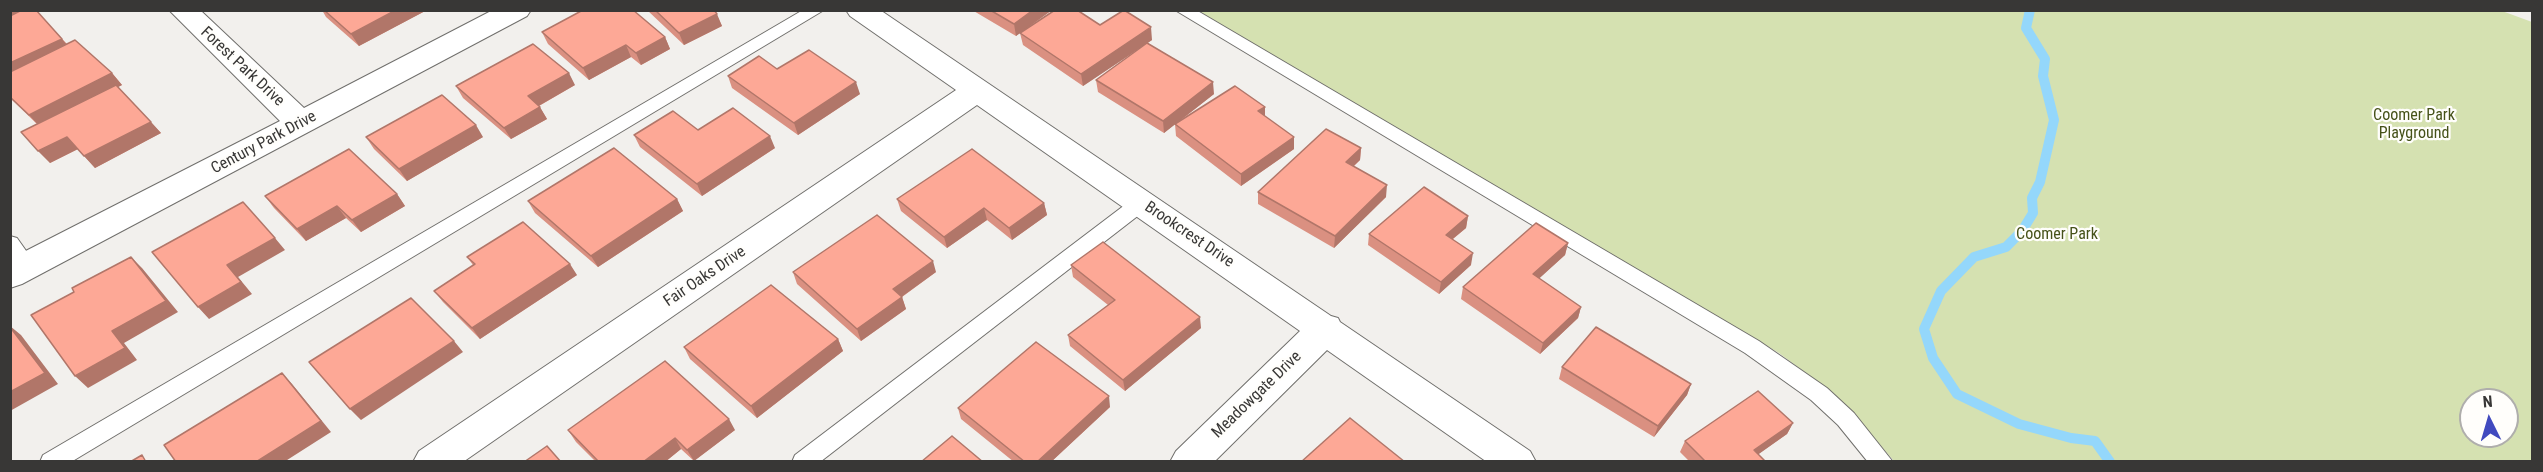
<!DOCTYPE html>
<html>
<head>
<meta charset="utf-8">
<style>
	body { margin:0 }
	#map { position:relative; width:2543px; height:472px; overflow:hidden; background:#f2f0ed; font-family:"Roboto Condensed",sans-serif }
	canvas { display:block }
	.frame { position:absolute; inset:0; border:12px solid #383736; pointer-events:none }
	.north { position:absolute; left:2459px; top:388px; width:60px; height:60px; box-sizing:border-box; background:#fffefb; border:2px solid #afaeac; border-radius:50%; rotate:355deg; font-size:16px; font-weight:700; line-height:24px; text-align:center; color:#383736 }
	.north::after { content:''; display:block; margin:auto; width:21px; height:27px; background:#414abf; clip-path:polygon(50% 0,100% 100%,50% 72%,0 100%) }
</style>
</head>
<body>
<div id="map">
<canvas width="2543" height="472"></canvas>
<div class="frame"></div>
<div class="north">N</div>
</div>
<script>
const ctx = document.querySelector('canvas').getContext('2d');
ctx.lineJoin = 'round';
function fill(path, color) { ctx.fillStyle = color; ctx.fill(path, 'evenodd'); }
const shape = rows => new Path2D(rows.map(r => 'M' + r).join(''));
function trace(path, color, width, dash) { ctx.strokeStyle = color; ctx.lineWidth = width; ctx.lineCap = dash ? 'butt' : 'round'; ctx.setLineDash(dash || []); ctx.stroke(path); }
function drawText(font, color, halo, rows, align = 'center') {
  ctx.font = font + ' "Roboto Condensed",sans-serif'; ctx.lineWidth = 4.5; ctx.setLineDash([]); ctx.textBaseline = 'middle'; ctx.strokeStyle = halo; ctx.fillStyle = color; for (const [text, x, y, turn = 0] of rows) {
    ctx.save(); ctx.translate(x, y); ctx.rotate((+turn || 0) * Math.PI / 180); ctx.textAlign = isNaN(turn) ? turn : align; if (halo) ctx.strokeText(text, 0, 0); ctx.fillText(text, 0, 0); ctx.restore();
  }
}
fill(shape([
	[1198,11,2502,11,2532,22,2532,461,1894,461,1861,423,1815,380,1779,353],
	[2471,400,2507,400,2507,436,2471,436]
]), '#d5e1b1');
trace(shape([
	[2030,10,2026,28,2045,59,2043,76,2054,120,2040,182,2032,198,2033,213,2022,231,2006,247,1974,257,1941,291,1924,329,1933,358,1957,394,2019,424,2071,438,2095,441,2110,462]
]), '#94d7fb', 10);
const service = shape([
	[803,10,824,10,71,462,40,462,43,455,803,10],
	[1175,10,1196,10,1759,341,1827,388,1854,413,1893,462,1868,462,1838,425,1811,400,1745,353,1175,10],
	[1141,196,1148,198,1151,203,1148,208,820,462,792,462,795,455,1134,198,1141,196],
	[10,236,17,238,34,262,37,267,34,272,27,275,20,272,10,259,10,236]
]);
const minor = shape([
	[169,10,200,10,304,108,493,10,531,10,527,16,22,284,10,288,10,259,280,121,169,10],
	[846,10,880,10,1331,316,1338,318,1340,322,1530,451,1536,462,1487,462,1327,350,1214,462,1170,462,1176,451,1300,331,977,105,463,462,413,462,419,451,956,90,850,16,846,10]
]);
trace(service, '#706f6c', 2);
trace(minor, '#706f6c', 2);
fill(service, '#fff');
fill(minor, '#fff');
fill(shape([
	[10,10,37,12,67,44,112,73,122,85,118,87,161,133,95,168,78,149,50,163,37,124,10,98],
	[322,10,427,10,359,46,326,17],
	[647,10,714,10,722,26,684,45],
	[972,10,1052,10,1026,29,1100,25,1152,40,1083,86,1023,45,1020,33,1016,36],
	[542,32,665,37,670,49,641,65,631,57,589,80,548,44],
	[777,69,860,94,798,135,732,88,728,76],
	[1096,80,1214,94,1176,124,1265,117,1294,137,1294,149,1241,186,1176,136,1175,124,1164,133,1098,92],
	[575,85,539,106,547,119,511,139,463,98,456,86],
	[698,130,775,148,702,196,640,147,634,135],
	[366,137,483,137,407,181,374,149],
	[1361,148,1360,160,1353,167,1386,197,1334,248,1258,204,1258,192],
	[397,194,405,206,361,232,346,218,306,241,274,208,265,196],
	[677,199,683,211,598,267,535,213,528,201],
	[897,199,1044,203,1047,215,1012,240,987,220,947,248,901,211],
	[1468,216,1466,228,1453,239,1471,265,1439,294,1368,245,1369,234],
	[1568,243,1565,255,1539,278,1581,307,1578,318,1540,354,1461,299,1463,287],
	[467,257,577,275,480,339,443,302,434,291,473,265],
	[1071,265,1201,328,1125,391,1070,346,1068,335,1108,305,1073,277],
	[793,272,936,272,902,297,906,309,861,341,797,284],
	[838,339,843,351,757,418,690,359,684,347],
	[1562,367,1691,384,1687,395,1654,437,1559,379],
	[1110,407,1051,462,1014,462,961,419,958,408],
	[1793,423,1787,434,1758,454,1766,462,1690,462,1680,452,1685,441],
	[568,430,735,430,694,461,681,449,665,462,596,462,576,442]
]), '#da9081');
fill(shape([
	[10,10,40,10,10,24],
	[396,10,427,10,359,46,351,34],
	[1033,10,1052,10,1016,36,1014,24],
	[717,14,722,26,684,45,679,33],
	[1151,27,1152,40,1083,86,1081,74],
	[665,37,670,49,641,65,636,53],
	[62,39,72,51,10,80,10,63],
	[626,45,631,57,589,80,583,68],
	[112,73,122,85,40,127,29,115],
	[569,73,575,85,535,108,528,96],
	[856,82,860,94,798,135,794,123],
	[1213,82,1214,94,1164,133,1163,121],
	[540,107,547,119,511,139,504,128],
	[1265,107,1265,119,1258,111],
	[151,122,161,133,95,168,84,156],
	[476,125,483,137,407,181,399,169],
	[770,136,775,148,702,196,697,184],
	[67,137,78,149,50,163,38,151],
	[1294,137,1294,149,1241,186,1241,174],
	[1361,148,1360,160,1345,174,1346,162],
	[1387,185,1386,197,1334,248,1335,236],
	[397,194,405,206,361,232,352,220],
	[677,199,683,211,598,267,591,256],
	[1044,203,1047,215,1012,240,1009,228],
	[337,206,346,218,306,241,297,229],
	[984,208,987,220,947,248,944,237],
	[1468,216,1466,228,1444,246,1446,235],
	[275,238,285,250,238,277,252,294,209,319,198,307,227,265],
	[1568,243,1565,255,1531,286,1533,274],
	[1473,253,1471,265,1439,294,1441,282],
	[131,257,142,268,178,312,124,343,137,360,88,388,75,376],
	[933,261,936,272,900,298,902,297,906,309,861,341,857,329,893,289],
	[570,264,577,275,480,339,472,328],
	[1581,307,1578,318,1540,354,1543,343],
	[1200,317,1201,328,1125,391,1123,380],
	[10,326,21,335,58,384,10,411],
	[838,339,843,351,757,418,751,406],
	[454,341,463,352,361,420,350,409],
	[282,373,292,384,331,432,284,462,256,462],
	[1691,384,1687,395,1654,437,1658,426],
	[1109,396,1110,407,1051,462,1037,462],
	[729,419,735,430,694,461,687,450],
	[1793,423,1787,434,1749,461,1754,450],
	[675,438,681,449,665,462,643,462]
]), '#b17669');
const building = shape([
	[22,10,36,10,62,39,10,63,10,16,22,10],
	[324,10,396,10,351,34,324,10],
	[583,10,633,10,665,37,636,53,626,45,583,68,542,32,583,10],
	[655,10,714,10,717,14,679,33,655,10],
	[990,10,1033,10,1014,24,990,10],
	[1055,10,1077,10,1100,25,1124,10,1151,27,1081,74,1020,33,1055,10],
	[75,40,112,73,29,115,10,97,10,72,75,40],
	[1147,43,1213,82,1163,121,1096,80,1147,43],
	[533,44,569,73,528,96,540,107,504,128,456,86,533,44],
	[809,50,856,82,794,123,728,76,759,56,777,69,809,50],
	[116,85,151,122,84,156,67,137,38,151,21,132,116,85],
	[1235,86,1265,107,1258,111,1294,137,1241,174,1175,124,1235,86],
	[442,95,476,125,399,169,366,137,442,95],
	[733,108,770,136,697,184,634,135,673,111,698,130,733,108],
	[1326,129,1361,148,1346,162,1387,185,1335,236,1258,192,1326,129],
	[614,148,677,199,591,256,528,201,614,148],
	[349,149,397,194,352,220,337,206,297,229,265,196,349,149],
	[972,149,1044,203,1009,228,984,208,944,237,897,199,972,149],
	[1424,187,1468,216,1446,235,1473,253,1441,282,1369,234,1424,187],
	[243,202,275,238,227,265,241,282,198,307,152,252,243,202],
	[877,215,933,261,893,289,902,297,857,329,793,272,877,215],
	[523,222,570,264,472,328,434,291,475,264,467,257,523,222],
	[1536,223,1568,243,1533,274,1581,307,1543,343,1463,287,1536,223],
	[1103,242,1200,317,1123,380,1068,335,1115,300,1071,265,1103,242],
	[131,257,166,301,112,331,125,348,75,376,31,315,74,292,72,288,131,257],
	[771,285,838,339,751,406,684,347,771,285],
	[411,298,454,341,350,409,309,362,411,298],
	[10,327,45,373,10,392,10,327],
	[1596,327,1691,384,1658,426,1562,367,1596,327],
	[1036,342,1109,396,1037,462,1025,462,958,408,1036,342],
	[665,361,729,419,687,450,675,438,643,462,599,462,568,430,665,361],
	[282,373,321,421,256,462,176,462,164,445,282,373],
	[1758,391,1793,423,1754,450,1766,462,1706,462,1685,441,1758,391],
	[1350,418,1405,462,1301,462,1350,418],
	[952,436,983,462,921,462,952,436],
	[547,446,561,462,524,462,547,446],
	[142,455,146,462,130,462,142,455]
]);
fill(building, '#fda896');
trace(building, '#b17669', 1.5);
drawText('16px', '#383736', '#fffefb', [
	["Forest Park Drive",242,67,43],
	["Century Park Drive",264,143,-28],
	["Brookcrest Drive",1189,235,34],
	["Fair Oaks Drive",705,277,-34],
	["Meadowgate Drive",1257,395,-44]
]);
drawText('16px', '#465219', '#fffefb', [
	["Coomer Park",2414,116],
	["Playground",2414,134],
	["Coomer Park",2057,235]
]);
</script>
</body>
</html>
